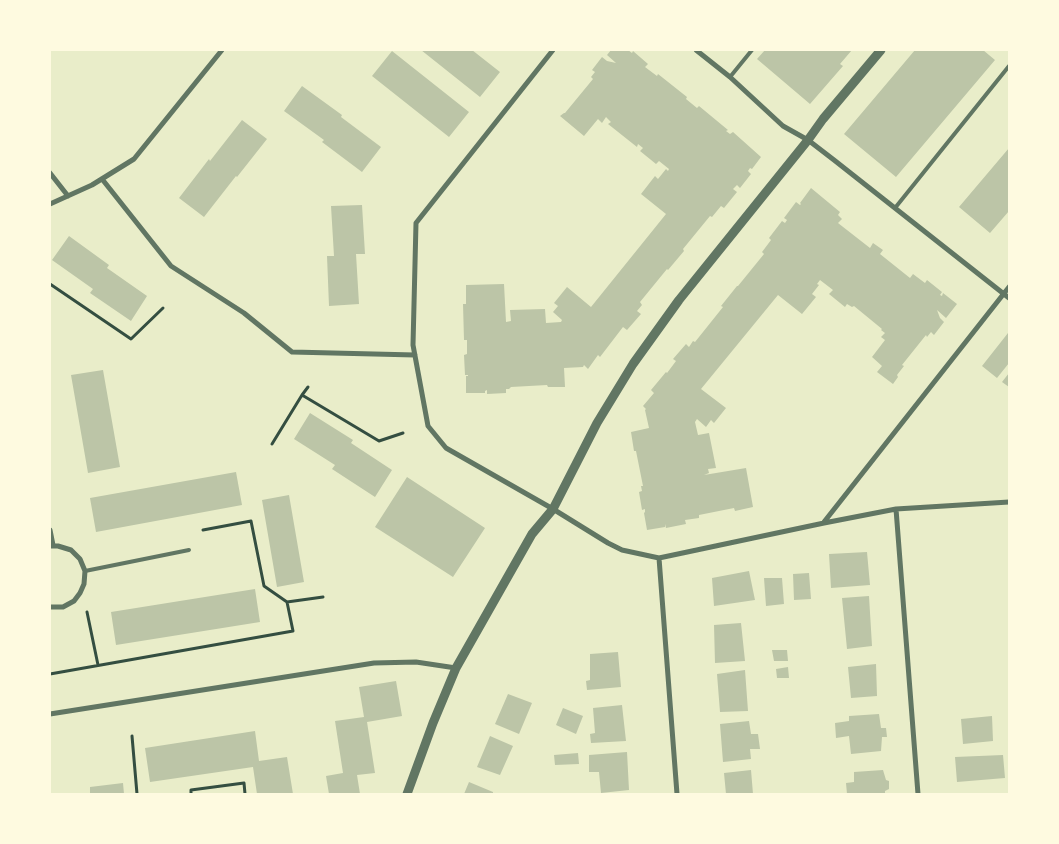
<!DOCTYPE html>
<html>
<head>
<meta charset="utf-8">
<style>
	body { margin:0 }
	#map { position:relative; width:1059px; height:844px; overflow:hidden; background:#e9edc9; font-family:"Public Sans",sans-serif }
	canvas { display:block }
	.frame { position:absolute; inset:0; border:51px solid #fefae0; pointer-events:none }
</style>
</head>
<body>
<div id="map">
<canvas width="1059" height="844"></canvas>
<div class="frame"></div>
</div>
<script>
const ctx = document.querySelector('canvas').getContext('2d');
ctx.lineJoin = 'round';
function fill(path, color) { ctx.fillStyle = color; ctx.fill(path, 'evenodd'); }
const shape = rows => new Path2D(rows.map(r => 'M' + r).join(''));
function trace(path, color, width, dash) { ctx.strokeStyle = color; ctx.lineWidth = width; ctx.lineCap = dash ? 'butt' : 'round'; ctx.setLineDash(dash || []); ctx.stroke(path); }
fill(shape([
	[421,50,472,50,500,72,480,97],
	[611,50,628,50,632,53,633,51,648,64,645,67,657,76,658,74,687,97,686,99,697,108,699,106,728,130,726,131,730,134,733,132,761,157,752,169,750,168,748,171,751,174,740,188,737,185,733,189,737,192,724,208,721,206,712,217,710,216,683,249,684,251,668,270,667,269,640,302,642,305,637,311,641,314,627,330,623,327,600,357,598,355,588,369,584,365,583,367,564,368,565,387,548,387,547,385,511,387,509,389,506,389,506,393,487,394,487,390,485,391,485,393,466,393,466,376,468,376,468,375,465,375,464,355,467,354,467,340,464,340,463,304,466,304,466,285,504,284,506,322,511,321,510,310,545,309,546,323,561,322,562,320,553,312,558,306,554,303,567,287,591,307,666,214,641,194,655,176,658,179,666,169,668,171,669,169,659,161,656,164,640,151,643,148,638,144,637,147,608,124,611,122,606,117,602,123,598,119,584,136,560,116,564,113,565,113,593,79,591,77,595,72,592,70,602,57,607,61,616,63,607,55],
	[765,50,852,50,840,64,843,66,810,104,757,59],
	[915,50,983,50,995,60,896,177,844,134],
	[392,51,469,112,449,137,372,76],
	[302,86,342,115,341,117,381,147,362,172,322,142,324,140,284,111],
	[242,120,267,139,237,177,236,176,204,217,179,198,209,159,210,161],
	[1009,148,1009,211,990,233,959,207],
	[811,188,840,212,838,215,842,219,838,223,870,248,873,243,883,250,880,254,910,278,913,274,925,283,927,280,942,292,940,295,942,296,943,293,957,304,946,318,937,310,940,318,944,322,934,335,931,332,927,337,926,335,902,365,904,366,897,375,898,377,893,384,877,372,882,366,872,357,885,340,881,337,885,333,881,330,882,329,854,306,852,307,847,304,845,307,829,294,833,290,820,280,817,284,819,285,812,294,816,297,802,314,778,295,701,389,726,408,714,423,711,420,706,427,697,419,695,422,698,435,709,433,716,468,708,469,709,473,704,475,746,468,753,507,735,511,734,508,699,515,699,518,685,520,686,524,666,528,665,524,665,527,647,530,644,513,645,512,645,509,642,510,639,492,642,491,641,486,643,486,636,451,634,451,631,432,649,428,645,410,646,409,643,406,654,393,651,390,666,372,667,373,676,361,673,359,686,344,689,347,693,341,695,342,723,307,721,306,737,286,738,286,764,254,762,252,771,240,769,238,782,221,785,223,787,220,784,218,796,202,800,205,801,204,800,203],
	[362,205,365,254,356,254,359,304,329,306,327,256,334,256,331,206],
	[69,236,109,265,107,268,147,296,131,321,90,293,93,289,52,260],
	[1008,333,1009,334,1009,363,997,378,982,366],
	[103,370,120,467,88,473,71,375],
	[1009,373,1009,387,1002,382],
	[310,413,353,440,351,443,392,470,375,497,332,469,335,465,294,439],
	[236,472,242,505,96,532,90,498],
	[407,477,485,528,453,577,375,527],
	[289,495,304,582,277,587,262,500],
	[867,552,870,585,831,588,829,554],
	[749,571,755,600,714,606,712,578],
	[809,573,811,599,794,600,793,574],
	[764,578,782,578,784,604,766,606],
	[255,589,260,622,116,645,111,612],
	[869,596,872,646,847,649,842,598],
	[741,623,745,661,715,663,714,625],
	[772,650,787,650,788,661,774,661],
	[618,652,621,687,587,690,586,681,590,680,590,654],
	[876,664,877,696,851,698,848,667],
	[788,667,789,678,777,678,776,669],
	[745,670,748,711,720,712,717,674],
	[396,681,402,716,367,722,375,773,357,775,360,794,329,794,326,776,343,773,335,721,364,717,359,687],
	[508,694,532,703,519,734,495,724],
	[622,705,626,741,591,743,590,734,595,733,593,708],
	[563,708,583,716,576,734,556,725],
	[879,714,881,728,886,728,887,737,882,737,881,751,851,754,849,736,836,738,835,723,849,721,849,716],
	[992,716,993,741,963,744,961,719],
	[749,721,751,734,758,734,760,749,750,749,751,759,723,762,720,724],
	[255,731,259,761,287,757,293,794,257,794,253,767,150,782,145,748],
	[490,736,513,746,500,775,477,767],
	[627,752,629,790,601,793,599,772,589,772,589,755],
	[578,753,579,764,555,765,554,755],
	[1003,755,1005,778,957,782,955,757],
	[751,770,753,794,726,794,724,773],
	[883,770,886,780,889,781,889,789,885,791,885,794,847,794,846,783,854,782,854,772],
	[469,782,493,792,493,794,464,794],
	[123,783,124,794,90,794,90,787]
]), '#bcc5a7');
trace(shape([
	[50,284,131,339,163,308],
	[302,395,308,387],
	[272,444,302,395,379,441,403,433],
	[287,602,323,597],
	[87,612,98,665],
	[50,674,293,631,287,602,264,586,251,521,203,530],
	[132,736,137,794],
	[191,794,191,790,244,783,245,794]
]), '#344e41', 3);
trace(shape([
	[730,77,752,50],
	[895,208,1009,66],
	[85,571,189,550]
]), '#617663', 4);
trace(shape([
	[553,50,416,223,413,345,428,426,446,448,553,509,608,543,622,550,659,558,824,523,896,509,1009,502],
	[696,50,730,77,783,126,808,140,834,160,1009,298],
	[50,173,68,196],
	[102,179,171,266,244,313,292,352,415,355],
	[50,204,92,185,134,159,222,50],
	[896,509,918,794],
	[824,522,1009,287],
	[50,530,53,545],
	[50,546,58,546,71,550,80,559,85,571,84,584,80,593,74,601,63,607,50,607],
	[659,558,677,794],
	[50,714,374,663,416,662,456,668]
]), '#617663', 5);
trace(shape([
	[407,794,433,723,456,668,532,534,553,509,597,423,633,364,679,300,808,140,823,119,881,50]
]), '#617663', 9);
</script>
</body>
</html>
